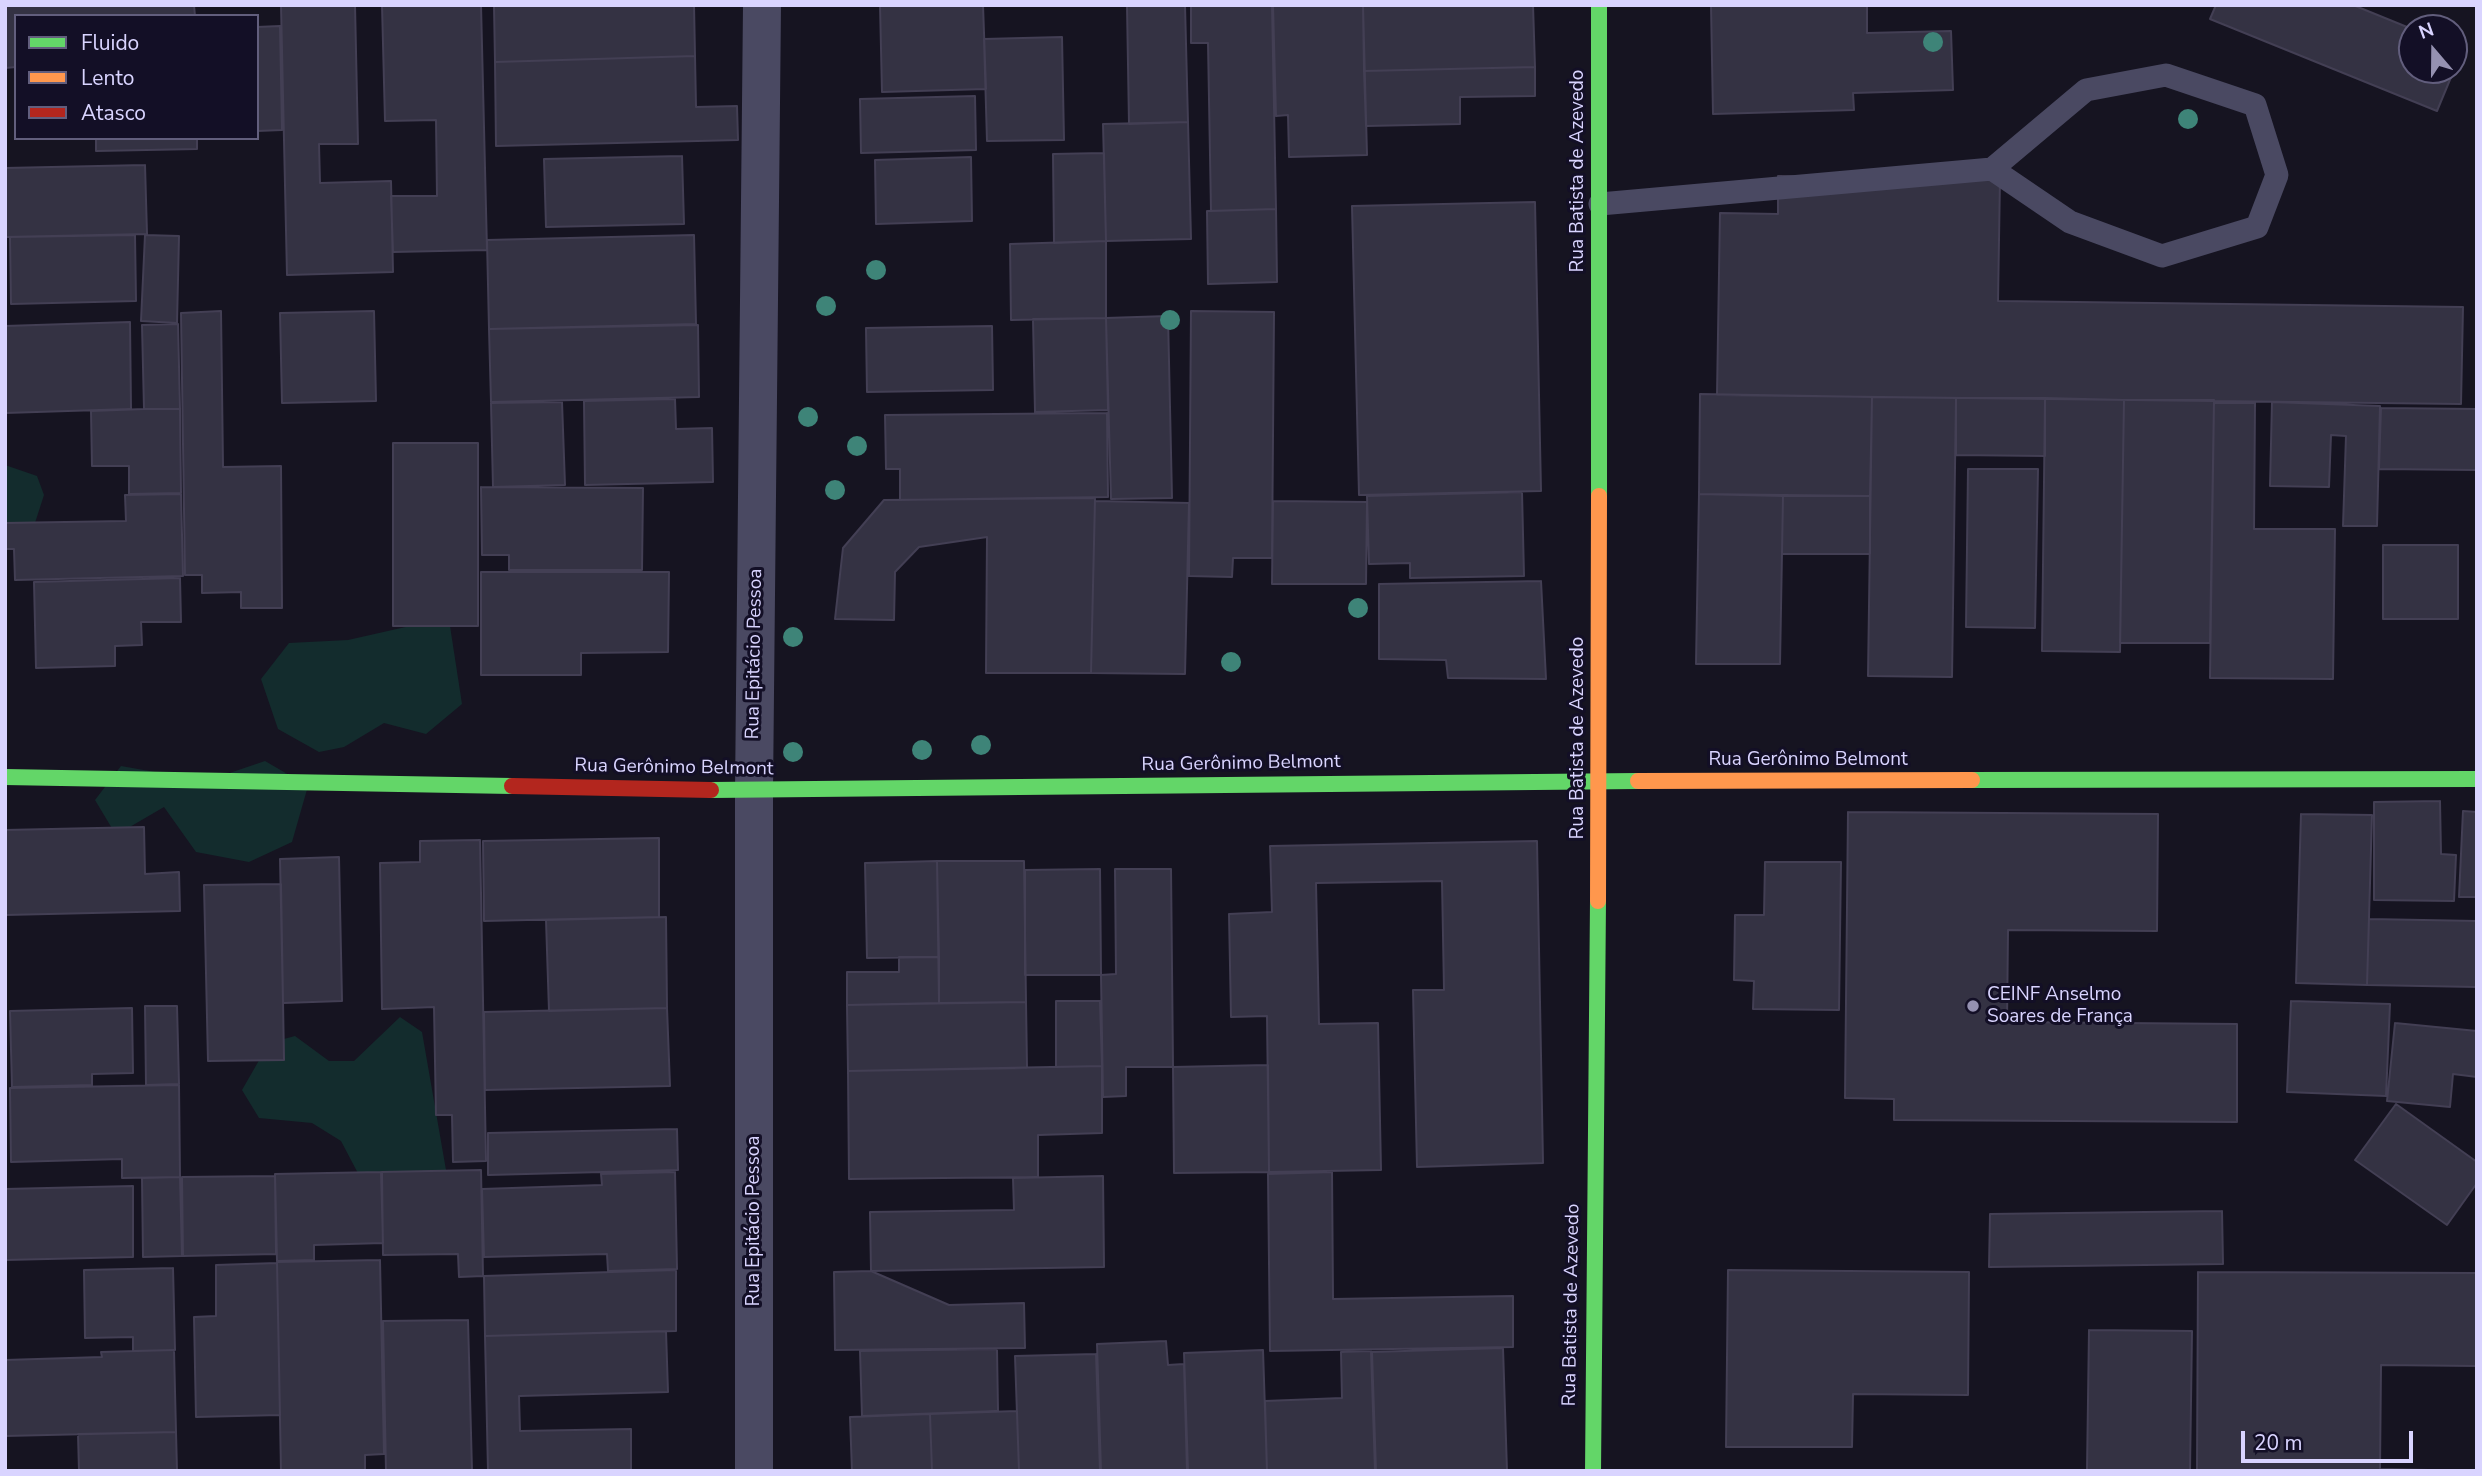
<!DOCTYPE html>
<html>
<head>
<meta charset="utf-8">
<style>
	body { margin:0 }
	#map { position:relative; width:2482px; height:1476px; overflow:hidden; background:#161421; font-family:"Nunito Sans",sans-serif }
	canvas { display:block }
	.frame { position:absolute; inset:0; border:7px solid #d9d4ff; pointer-events:none }
	.legend { position:absolute; left:14px; top:14px; width:245px; height:126px; box-sizing:border-box; background:#130f26; border:2px solid #625e7d; margin:0; padding:9px 12px; list-style:none; font-size:21px; color:#d9d4ff }
	.legend li { display:flex; align-items:center; gap:14px; height:35px }
	.legend b { width:35px; border:2px solid #625e7d }
	.north { position:absolute; left:2398px; top:14px; width:70px; height:70px; box-sizing:border-box; background:#130f26; border:2px solid #625e7d; border-radius:50%; rotate:340deg; font-size:19px; font-weight:700; line-height:28px; text-align:center; color:#d9d4ff }
	.north::after { content:''; display:block; margin:auto; width:24px; height:32px; background:#9591b1; clip-path:polygon(50% 0,100% 100%,50% 72%,0 100%) }
	.scale { position:absolute; left:2241px; top:1431px; width:172px; height:32px; box-sizing:border-box; border:4px solid #d9d4ff; border-top:0; padding-left:9px; font-size:21px; line-height:24px; white-space:nowrap; color:#d9d4ff; -webkit-text-stroke:5px #130f26; paint-order:stroke }
</style>
</head>
<body>
<div id="map">
<canvas width="2482" height="1476"></canvas>
<div class="frame"></div>
<ul class="legend">
<li><b style="height:9px;background:#63d668"></b>Fluido</li>
<li><b style="height:9px;background:#ff974d"></b>Lento</li>
<li><b style="height:9px;background:#b3261e"></b>Atasco</li>
</ul>
<div class="north">N</div>
<div class="scale">20 m</div>
</div>
<script>
const ctx = document.querySelector('canvas').getContext('2d');
ctx.lineJoin = 'round';
function fill(path, color) { ctx.fillStyle = color; ctx.fill(path, 'evenodd'); }
const shape = rows => new Path2D(rows.map(r => 'M' + r).join(''));
function trace(path, color, width, dash) { ctx.strokeStyle = color; ctx.lineWidth = width; ctx.lineCap = dash ? 'butt' : 'round'; ctx.setLineDash(dash || []); ctx.stroke(path); }
function drawText(font, color, halo, rows, align = 'center') {
  ctx.font = font + ' "Nunito Sans",sans-serif'; ctx.lineWidth = 6; ctx.setLineDash([]); ctx.textBaseline = 'middle'; ctx.strokeStyle = halo; ctx.fillStyle = color; for (const [text, x, y, turn = 0] of rows) {
    ctx.save(); ctx.translate(x, y); ctx.rotate((+turn || 0) * Math.PI / 180); ctx.textAlign = isNaN(turn) ? turn : align; if (halo) ctx.strokeText(text, 0, 0); ctx.fillText(text, 0, 0); ctx.restore();
  }
}
fill(shape([
	[5,465,37,476,44,495,34,526,5,537],
	[410,626,450,626,462,704,426,734,384,723,344,747,319,752,278,729,261,679,289,643,348,640],
	[265,761,308,786,292,842,249,862,196,852,164,807,116,835,95,800,121,766,206,781],
	[400,1017,422,1032,446,1170,422,1195,381,1193,361,1179,341,1141,312,1123,259,1118,242,1090,269,1043,295,1036,329,1061,354,1061]
]), '#132c2d');
const building = shape([
	[5,5,194,5,195,16,16,16,16,67,5,68,5,5],
	[281,5,355,5,358,144,319,144,320,183,391,181,393,272,287,275,281,5],
	[382,5,481,5,487,250,393,252,391,196,437,196,436,120,385,121,382,5],
	[494,5,694,5,695,56,495,62,494,5],
	[880,5,983,5,986,89,882,92,880,5],
	[1127,5,1185,5,1188,122,1129,124,1127,5],
	[1191,5,1272,5,1276,209,1211,211,1208,43,1191,43,1191,5],
	[1273,5,1363,5,1367,155,1289,157,1288,115,1276,116,1273,5],
	[1363,5,1533,5,1535,67,1364,71,1363,5],
	[1711,5,1867,5,1867,33,1951,31,1953,90,1853,93,1854,110,1713,114,1711,5],
	[2216,5,2353,5,2412,29,2412,70,2454,70,2437,111,2210,19,2216,5],
	[280,26,282,130,257,131,257,27,280,26],
	[1062,37,1064,140,987,141,984,39,1062,37],
	[695,56,696,107,737,106,738,140,496,146,495,62,695,56],
	[1535,67,1535,96,1460,97,1460,124,1366,126,1364,71,1535,67],
	[975,96,976,150,861,153,860,99,975,96],
	[1188,122,1191,239,1106,241,1103,124,1188,122],
	[96,138,197,138,197,149,96,151,96,138],
	[1104,153,1106,241,1054,243,1053,154,1104,153],
	[682,156,684,224,546,227,544,159,682,156],
	[971,157,972,221,876,224,875,160,971,157],
	[145,165,147,234,5,237,5,168,145,165],
	[1778,176,2000,178,1998,301,2463,307,2461,404,1717,395,1720,213,1778,214,1778,176],
	[1535,202,1541,491,1359,495,1352,206,1535,202],
	[1276,209,1277,282,1208,284,1207,211,1276,209],
	[135,235,136,301,11,304,10,237,135,235],
	[145,235,179,236,177,323,141,321,145,235],
	[694,235,696,324,489,329,487,240,694,235],
	[1106,241,1106,318,1011,320,1010,244,1106,241],
	[221,311,223,467,281,466,282,608,241,608,241,592,202,593,202,575,185,575,181,313,221,311],
	[374,311,376,401,282,403,280,313,374,311],
	[1191,311,1274,312,1272,558,1233,558,1232,577,1189,576,1191,311],
	[1168,316,1172,498,1111,499,1106,318,1168,316],
	[1106,318,1108,410,1035,412,1033,319,1106,318],
	[130,322,131,409,5,413,5,326,130,322],
	[178,324,180,409,144,409,142,325,178,324],
	[698,325,699,397,491,402,489,329,698,325],
	[992,326,993,390,867,392,866,328,992,326],
	[1700,394,1872,397,1870,496,1699,494,1700,394],
	[1872,397,1956,398,1952,677,1868,676,1872,397],
	[1956,398,2045,398,2045,456,1956,455,1956,398],
	[2045,398,2124,400,2120,652,2042,651,2045,398],
	[675,399,676,429,712,428,713,482,585,485,584,401,675,399],
	[2124,400,2214,400,2210,643,2120,643,2124,400],
	[562,402,565,485,493,487,491,403,562,402],
	[2272,402,2380,406,2377,526,2343,526,2346,436,2331,435,2329,487,2270,486,2272,402],
	[2214,403,2255,403,2254,529,2335,529,2333,679,2210,678,2214,403],
	[2381,408,2477,409,2477,470,2379,469,2381,408],
	[144,409,180,409,181,493,129,494,129,466,92,466,91,411,144,409],
	[1107,413,1108,497,900,500,900,469,886,469,885,415,1107,413],
	[393,443,478,443,478,626,393,626,393,443],
	[1968,469,2038,469,2035,628,1966,627,1968,469],
	[481,487,643,488,642,570,509,570,509,555,482,555,481,487],
	[1522,492,1524,576,1410,578,1410,563,1369,564,1367,496,1522,492],
	[181,494,183,576,15,580,14,549,5,549,5,523,126,521,125,495,181,494],
	[1699,494,1783,496,1780,664,1696,664,1699,494],
	[1783,496,1870,496,1870,554,1782,554,1783,496],
	[1095,498,1091,673,986,673,987,537,919,547,895,572,894,620,835,619,843,548,884,500,1095,498],
	[1095,501,1189,503,1185,674,1091,673,1095,501],
	[1273,501,1367,502,1366,584,1272,584,1273,501],
	[2383,545,2458,545,2458,619,2383,619,2383,545],
	[481,572,669,572,668,652,581,653,581,675,481,675,481,572],
	[180,578,181,622,141,622,142,645,115,646,115,666,36,668,34,582,180,578],
	[1541,581,1546,679,1448,678,1446,660,1379,659,1379,584,1541,581],
	[2440,801,2441,854,2456,855,2454,901,2374,900,2374,802,2440,801],
	[2463,811,2477,812,2477,897,2459,897,2463,811],
	[1848,812,2158,814,2157,931,2008,930,2007,1022,2237,1024,2237,1122,1894,1120,1894,1099,1845,1098,1848,812],
	[2301,814,2372,815,2367,985,2296,983,2301,814],
	[144,827,145,874,179,872,180,911,5,915,5,830,144,827],
	[659,838,659,917,484,921,483,841,659,838],
	[480,840,486,1161,453,1162,452,1115,436,1115,434,1007,382,1009,380,863,420,862,420,841,480,840],
	[1537,841,1543,1163,1417,1167,1413,990,1444,990,1442,881,1316,883,1319,1024,1378,1023,1381,1170,1269,1172,1267,1016,1231,1017,1229,914,1272,912,1270,846,1537,841],
	[339,857,342,1001,283,1003,280,859,339,857],
	[937,861,939,957,867,958,865,863,937,861],
	[937,861,1024,861,1026,1002,939,1003,937,861],
	[1765,862,1841,862,1839,1010,1753,1009,1754,981,1734,980,1735,915,1764,915,1765,862],
	[1100,869,1101,975,1025,975,1025,870,1100,869],
	[1115,869,1171,869,1173,1067,1126,1067,1126,1096,1103,1097,1101,975,1116,974,1115,869],
	[281,884,284,1060,208,1061,204,885,281,884],
	[666,917,667,1008,549,1011,546,920,666,917],
	[2369,919,2477,921,2477,987,2367,985,2369,919],
	[899,957,939,957,939,1003,847,1005,847,972,899,972,899,957],
	[1056,1001,1100,1001,1102,1066,1056,1067,1056,1001],
	[2291,1001,2390,1004,2386,1096,2287,1092,2291,1001],
	[1026,1002,1027,1068,848,1071,847,1005,1026,1002],
	[145,1006,177,1006,179,1084,146,1085,145,1006],
	[132,1008,133,1073,92,1074,92,1085,12,1087,10,1011,132,1008],
	[667,1008,670,1086,485,1090,484,1012,667,1008],
	[2395,1023,2477,1031,2477,1077,2453,1074,2450,1107,2387,1101,2395,1023],
	[1268,1065,1269,1172,1174,1173,1173,1067,1268,1065],
	[1102,1066,1102,1133,1038,1135,1038,1177,849,1179,848,1071,1102,1066],
	[179,1085,180,1177,122,1178,122,1159,11,1162,10,1088,179,1085],
	[2396,1104,2477,1162,2477,1183,2447,1225,2355,1160,2396,1104],
	[677,1129,678,1170,488,1175,488,1133,677,1129],
	[481,1170,483,1276,459,1277,458,1254,383,1255,382,1172,481,1170],
	[381,1172,383,1243,314,1245,314,1260,277,1261,275,1174,381,1172],
	[675,1172,677,1269,608,1271,607,1254,484,1257,482,1189,602,1185,601,1174,675,1172],
	[1332,1172,1333,1299,1513,1296,1513,1347,1270,1351,1268,1174,1332,1172],
	[275,1176,276,1254,183,1256,182,1177,275,1176],
	[1103,1176,1104,1267,871,1271,870,1212,1014,1210,1013,1178,1103,1176],
	[180,1177,182,1256,143,1257,142,1178,180,1177],
	[133,1186,133,1257,5,1260,5,1189,133,1186],
	[2222,1211,2223,1264,1989,1267,1990,1214,2222,1211],
	[380,1260,384,1454,365,1455,365,1471,281,1471,277,1262,380,1260],
	[277,1263,280,1415,196,1417,194,1317,216,1316,216,1265,277,1263],
	[173,1268,175,1350,133,1351,133,1337,85,1338,84,1270,173,1268],
	[676,1270,676,1331,485,1336,484,1276,676,1270],
	[1728,1270,1969,1272,1968,1395,1853,1394,1852,1447,1726,1447,1728,1270],
	[871,1271,949,1305,1024,1303,1025,1348,835,1350,834,1272,871,1271],
	[2198,1272,2477,1273,2477,1366,2381,1365,2380,1469,2477,1471,2197,1471,2198,1272],
	[468,1320,472,1471,386,1471,383,1321,468,1320],
	[2089,1330,2192,1331,2190,1471,2087,1471,2089,1330],
	[666,1331,668,1392,519,1396,520,1431,631,1429,631,1471,488,1471,485,1336,666,1331],
	[1166,1341,1168,1365,1184,1364,1187,1471,1101,1471,1097,1344,1166,1341],
	[1503,1348,1507,1471,1376,1471,1372,1352,1503,1348],
	[997,1349,998,1411,862,1416,860,1351,997,1349],
	[174,1350,176,1432,5,1436,5,1360,102,1357,101,1352,174,1350],
	[1263,1350,1267,1471,1188,1471,1184,1353,1263,1350],
	[1371,1351,1375,1471,1267,1471,1265,1401,1342,1398,1341,1352,1371,1351],
	[1096,1354,1100,1471,1019,1471,1015,1356,1096,1354],
	[1017,1411,1019,1471,932,1471,930,1414,1017,1411],
	[930,1414,932,1471,852,1471,850,1417,930,1414],
	[176,1432,177,1471,79,1471,78,1434,176,1432]
]);
fill(building, '#343243');
trace(building, '#433f54', 2);
trace(shape([
	[1600,204,1992,169,2086,90,2166,75,2255,105,2277,175,2257,227,2162,256,2070,222,1992,169]
]), '#4a4962', 23);
trace(shape([
	[754,1471,754,791,762,5]
]), '#4a4962', 38);
trace(shape([
	[1599,5,1599,496],
	[5,777,512,786],
	[1972,780,2477,779],
	[711,790,1638,781],
	[1593,1471,1598,901]
]), '#63d668', 16);
trace(shape([
	[1638,781,1972,780],
	[1598,901,1599,496]
]), '#ff974d', 16);
trace(shape([
	[512,786,711,790]
]), '#b3261e', 16);
ctx.fillStyle = '#3e8478';
for (const [x, y] of [
	[1933,42],
	[2188,119],
	[876,270],
	[826,306],
	[1170,320],
	[808,417],
	[857,446],
	[835,490],
	[1358,608],
	[793,637],
	[1231,662],
	[981,745],
	[922,750],
	[793,752]
]) { ctx.beginPath(); ctx.arc(x, y, 10, 0, 2 * Math.PI); ctx.fill(); }
for (const [x, y, r, color] of [
	[1973,1006,7,"#9591b1"]
]) { const dot = new Path2D(); dot.arc(x, y, r, 0, 2 * Math.PI); ctx.fillStyle = color; ctx.fill(dot); trace(dot, '#130f26', 2.5); }
drawText('19px', '#d9d4ff', '#130f26', [
	["Rua Batista de Azevedo",1578,171,-90],
	["Rua Epitácio Pessoa",755,654,-89],
	["Rua Batista de Azevedo",1578,738,-90],
	["Rua Gerônimo Belmont",1808,760],
	["Rua Gerônimo Belmont",1241,764,-1],
	["Rua Gerônimo Belmont",674,768,1],
	["Rua Epitácio Pessoa",754,1221,-90],
	["Rua Batista de Azevedo",1572,1305,-89]
]);
drawText('19px', '#d9d4ff', '#130f26', [
	["CEINF Anselmo",1987,995],
	["Soares de França",1987,1017]
], 'left');
</script>
</body>
</html>
